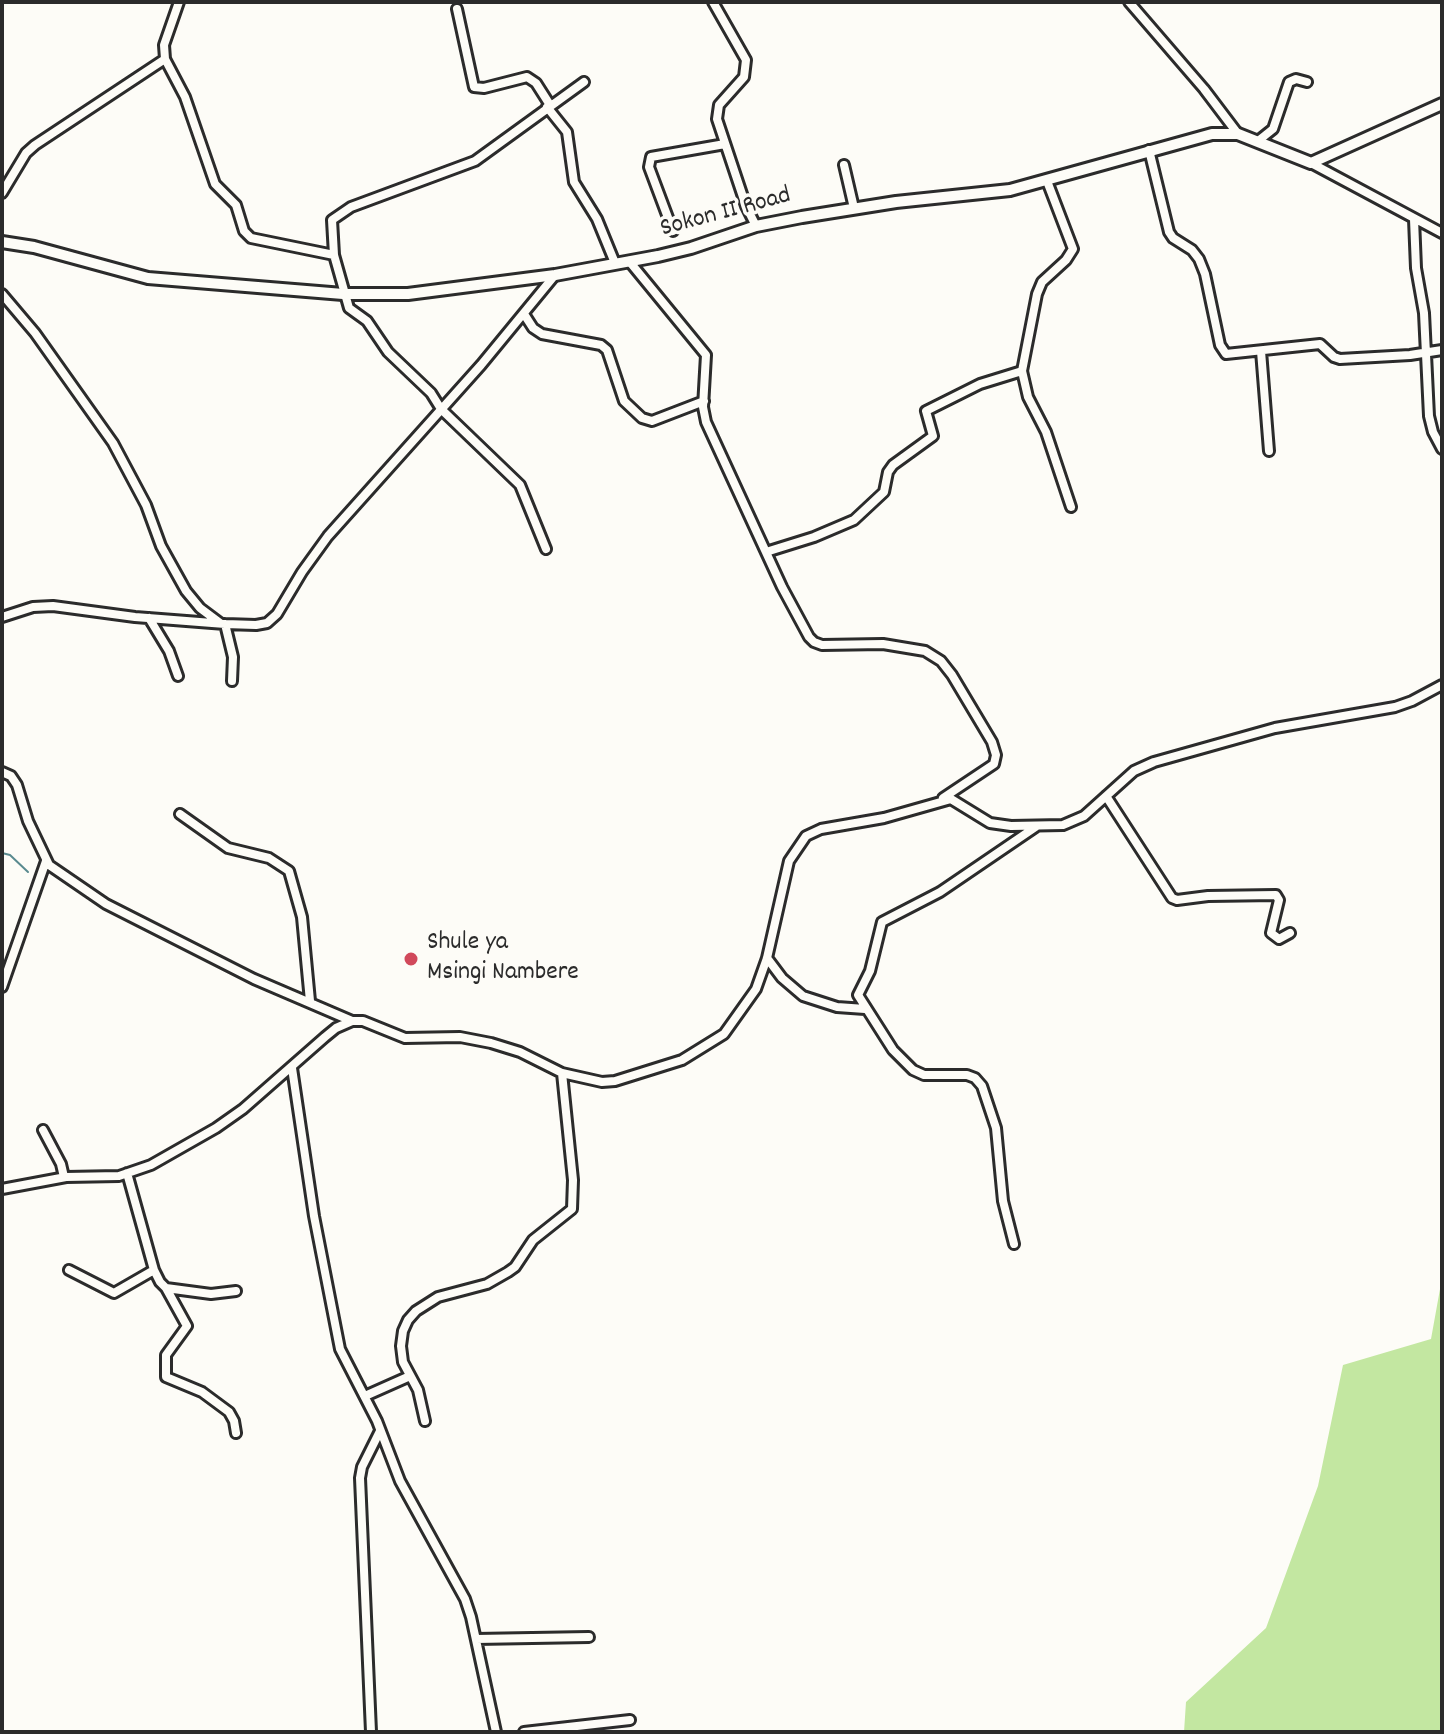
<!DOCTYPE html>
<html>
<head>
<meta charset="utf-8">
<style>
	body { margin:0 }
	#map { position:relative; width:1444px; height:1734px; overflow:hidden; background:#fdfcf7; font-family:Dekko,sans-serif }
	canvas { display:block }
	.frame { position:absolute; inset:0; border:4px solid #2b2b2b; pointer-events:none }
</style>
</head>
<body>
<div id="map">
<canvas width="1444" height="1734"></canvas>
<div class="frame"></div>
</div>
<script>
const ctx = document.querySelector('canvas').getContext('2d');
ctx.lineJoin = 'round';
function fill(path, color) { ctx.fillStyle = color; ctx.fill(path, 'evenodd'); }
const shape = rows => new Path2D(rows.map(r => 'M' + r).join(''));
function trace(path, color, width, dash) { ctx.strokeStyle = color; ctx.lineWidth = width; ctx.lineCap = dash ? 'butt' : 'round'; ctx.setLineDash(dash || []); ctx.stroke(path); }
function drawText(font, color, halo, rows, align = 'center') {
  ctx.font = font + ' Dekko,sans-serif'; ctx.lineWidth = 7; ctx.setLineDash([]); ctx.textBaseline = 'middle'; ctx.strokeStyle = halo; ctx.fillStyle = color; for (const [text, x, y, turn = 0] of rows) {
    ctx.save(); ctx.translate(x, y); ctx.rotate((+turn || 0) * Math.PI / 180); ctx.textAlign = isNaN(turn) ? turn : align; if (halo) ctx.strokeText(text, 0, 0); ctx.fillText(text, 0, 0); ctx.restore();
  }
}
fill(shape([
	[1442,1278,1442,1732,1184,1732,1186,1702,1266,1628,1318,1486,1343,1365,1431,1339]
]), '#c3e7a1');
trace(shape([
	[2,853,10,855,28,872]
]), '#598a8f', 2);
const minor = shape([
	[179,2,164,45,165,59,185,97,215,184,236,205,244,231,251,238,334,255],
	[713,2,746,60,744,77,719,105,717,119,746,206,756,226],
	[1129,2,1204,89,1238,134],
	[457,9,474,87,484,88,527,77,536,83,550,105],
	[547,107,567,132,574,182,597,219,615,263],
	[1258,141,1273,129,1289,82,1296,79,1307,82],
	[1149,150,1169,232,1173,238,1192,250,1199,259,1205,274,1220,345,1226,354,1320,344,1334,357,1340,359,1410,355,1442,350],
	[1311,163,1442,233],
	[844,165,854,208],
	[1047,181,1073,249,1066,260,1042,282,1037,294,1022,371,1028,397,1046,432,1071,507],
	[2,193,26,153,35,145,165,59],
	[1414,219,1416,268,1424,313,1429,416,1433,432,1442,449],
	[673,231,649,167,651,157,725,144],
	[629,261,706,355,703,407,706,422,782,587,809,637,814,642,822,645,883,644,925,651,941,661,952,675,992,742,996,755,994,764,943,798],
	[2,294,35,333,113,443,146,505,161,546,186,591,200,608,220,623],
	[524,314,533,328,542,334,601,345,607,350,624,401,642,418,652,421,704,401],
	[1261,351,1269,451],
	[546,549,520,485,441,409,431,393,388,352,367,321,349,308,334,255,332,220,351,207,475,161,584,82],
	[766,552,814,537,854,520,884,492,888,472,893,465,933,436,926,411,980,384,1022,371],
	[2,617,33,607,53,606,135,617,225,624,256,625,267,623,277,614,302,572,328,536,481,365,555,275],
	[149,618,169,651,178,676],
	[225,624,233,657,232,681],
	[2,772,11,776,17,785,28,821,49,865,106,904,254,979,352,1021],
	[1106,796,1172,898,1177,900,1208,896,1276,895,1279,900,1271,933,1279,939,1290,933],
	[180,814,228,848,269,858,289,871,302,917,310,1001],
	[767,958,782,978,803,996,837,1007,865,1009],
	[2,987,46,861],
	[292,1068,314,1216,340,1349,377,1421,400,1481,465,1599,471,1617,496,1732],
	[43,1130,61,1164,64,1177],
	[127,1173,154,1270,160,1282,166,1288,211,1294,236,1291],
	[2,1189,66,1177,119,1176,151,1165,216,1128,243,1109,325,1037,336,1028,352,1021,363,1021,405,1038,460,1037,491,1043,520,1052,562,1073,602,1082,615,1081,682,1060,724,1034,756,989,767,958,789,861,806,836,821,829,884,818,951,799,990,823,1011,826,1063,825,1084,816,1134,771,1154,762,1275,728,1395,707,1412,701,1442,685],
	[1014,1244,1003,1201,996,1128,982,1086,975,1078,967,1075,924,1075,913,1070,893,1050,858,995,870,971,882,922,940,892,1037,826],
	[69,1270,114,1293,154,1270],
	[166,1288,187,1326,166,1355,166,1377,202,1392,229,1412,234,1421,236,1433],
	[365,1396,410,1376],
	[425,1421,418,1390,403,1362,401,1346,403,1331,408,1320,416,1311,438,1297,487,1284,508,1272,515,1267,533,1240,572,1209,573,1180,562,1073],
	[476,1639,589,1637],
	[371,1732,360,1478,362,1467,380,1431],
	[524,1732,630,1720]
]);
const tertiary = shape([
	[2,242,34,247,148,278,343,294,408,294,555,275,658,256,691,248,756,226,802,217,896,202,1010,190,1212,134,1238,134,1311,163,1442,104]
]);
trace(minor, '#2b2b2b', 14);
trace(tertiary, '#2b2b2b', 16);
trace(minor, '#fdfcf7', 8);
trace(tertiary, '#fdfcf7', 10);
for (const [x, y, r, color] of [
	[411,959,8,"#d1495b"]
]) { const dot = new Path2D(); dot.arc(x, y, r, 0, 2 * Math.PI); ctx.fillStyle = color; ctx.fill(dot); trace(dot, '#fdfcf7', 3); }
drawText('26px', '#2b2b2b', '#fdfcf7', [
	["Sokon II Road",726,214,-15]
]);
drawText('26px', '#2b2b2b', '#fdfcf7', [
	["Shule ya",427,944],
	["Msingi Nambere",427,974]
], 'left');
</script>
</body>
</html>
